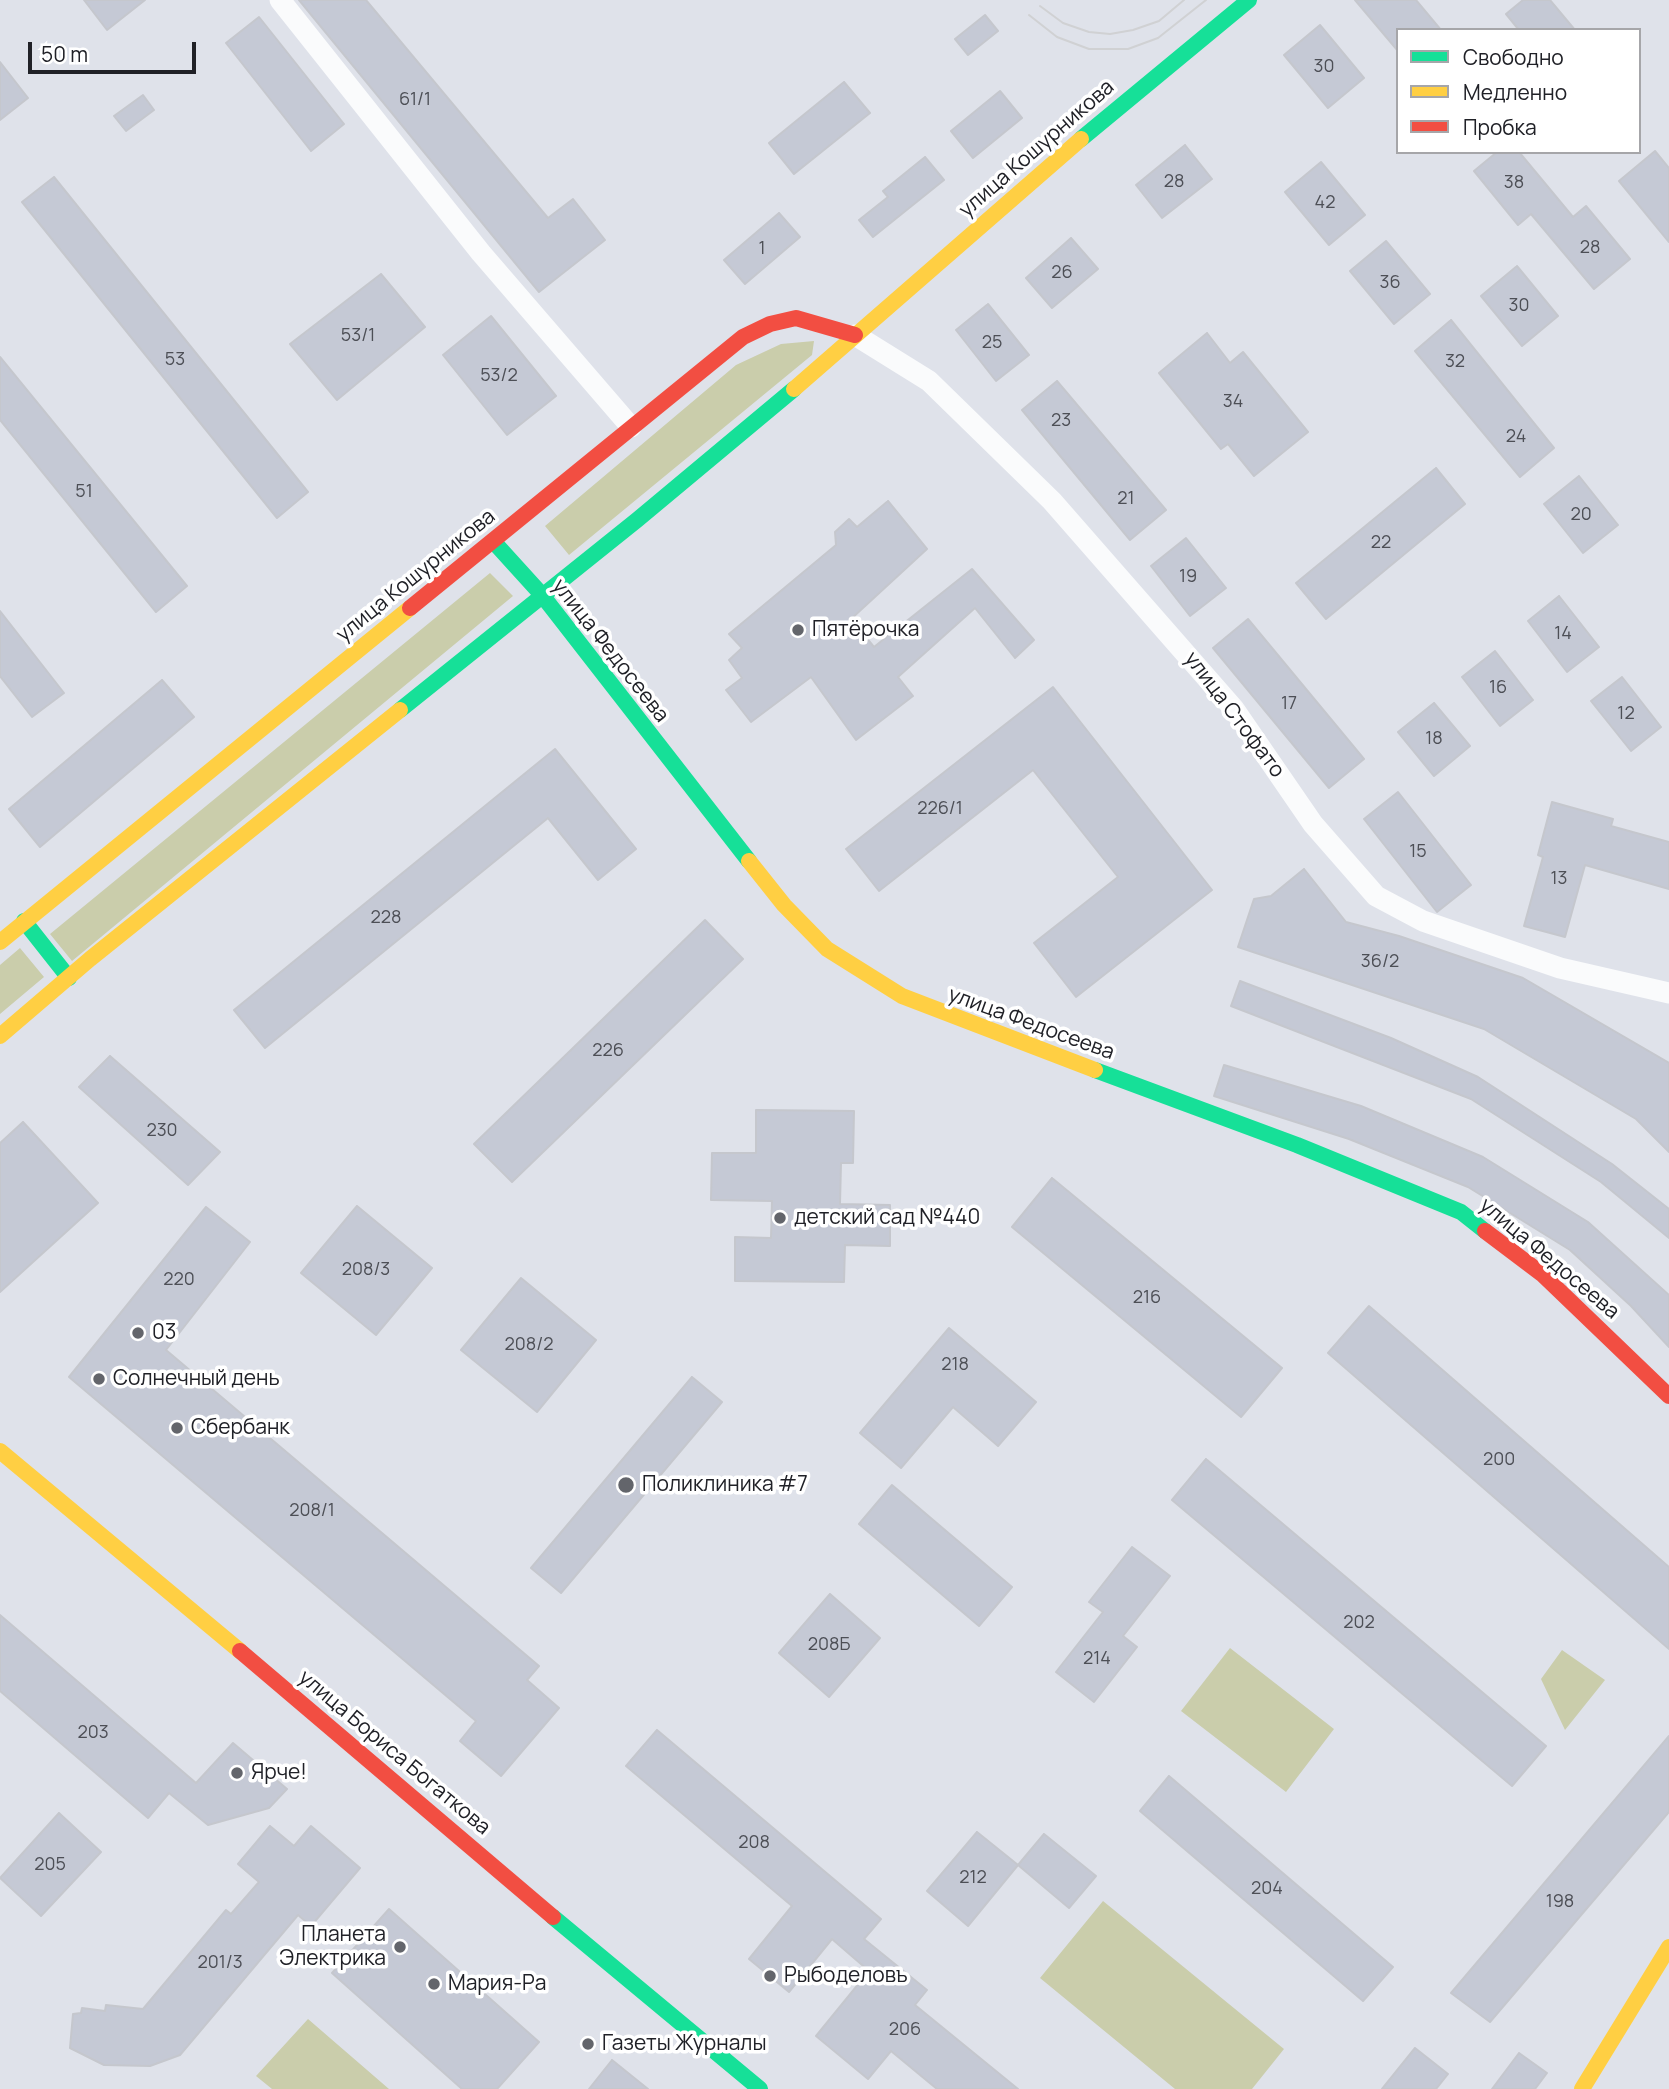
<!DOCTYPE html>
<html>
<head>
<meta charset="utf-8">
<style>
	body { margin:0 }
	#map { position:relative; width:1669px; height:2089px; overflow:hidden; background:#dfe2ea; font-family:Manrope,sans-serif }
	canvas { display:block }
	.legend { position:absolute; left:1396px; top:28px; width:245px; height:126px; box-sizing:border-box; background:#fff; border:2px solid #a6a6a9; margin:0; padding:9px 12px; list-style:none; font-size:21px; color:#202127 }
	.legend li { display:flex; align-items:center; gap:14px; height:35px }
	.legend b { width:35px; border:2px solid #a6a6a9 }
	.scale { position:absolute; left:28px; top:42px; width:168px; height:32px; box-sizing:border-box; border:4px solid #202127; border-top:0; padding-left:9px; font-size:21px; line-height:24px; white-space:nowrap; color:#202127; -webkit-text-stroke:5px #fff; paint-order:stroke }
</style>
</head>
<body>
<div id="map">
<canvas width="1669" height="2089"></canvas>
<ul class="legend">
<li><b style="height:9px;background:#16e098"></b>Свободно</li>
<li><b style="height:9px;background:#ffcf43"></b>Медленно</li>
<li><b style="height:9px;background:#f24e42"></b>Пробка</li>
</ul>
<div class="scale">50 m</div>
</div>
<script>
const ctx = document.querySelector('canvas').getContext('2d');
ctx.lineJoin = 'round';
function fill(path, color) { ctx.fillStyle = color; ctx.fill(path, 'evenodd'); }
const shape = rows => new Path2D(rows.map(r => 'M' + r).join(''));
function trace(path, color, width, dash) { ctx.strokeStyle = color; ctx.lineWidth = width; ctx.lineCap = dash ? 'butt' : 'round'; ctx.setLineDash(dash || []); ctx.stroke(path); }
function drawText(font, color, halo, rows, align = 'center') {
  ctx.font = font + ' Manrope,sans-serif'; ctx.lineWidth = 7; ctx.setLineDash([]); ctx.textBaseline = 'middle'; ctx.strokeStyle = halo; ctx.fillStyle = color; for (const [text, x, y, turn = 0] of rows) {
    ctx.save(); ctx.translate(x, y); ctx.rotate((+turn || 0) * Math.PI / 180); ctx.textAlign = isNaN(turn) ? turn : align; if (halo) ctx.strokeText(text, 0, 0); ctx.fillText(text, 0, 0); ctx.restore();
  }
}
fill(shape([
	[814,341,812,355,569,555,545,526,736,365,781,344],
	[490,573,513,596,72,961,50,934],
	[20,948,44,977,0,1014,0,965],
	[1230,1648,1334,1729,1286,1792,1181,1711],
	[1562,1650,1605,1680,1565,1730,1541,1679],
	[1103,1901,1284,2049,1252,2089,1175,2089,1040,1978],
	[308,2019,389,2089,272,2089,256,2076]
]), '#cacdab');
const building = shape([
	[84,0,145,0,107,30,84,0],
	[299,0,366,0,548,218,573,199,605,240,539,292,299,0],
	[1355,0,1416,0,1441,30,1398,30,1398,51,1355,0],
	[1523,0,1550,0,1575,30,1519,30,1506,14,1523,0],
	[985,15,998,31,968,55,955,39,985,15],
	[259,17,344,124,311,151,226,43,259,17],
	[1320,25,1364,78,1328,108,1284,55,1320,25],
	[0,62,28,98,0,120,0,62],
	[844,82,870,113,794,174,769,143,844,82],
	[1000,91,1022,118,973,158,951,131,1000,91],
	[143,95,154,110,126,131,114,116,143,95],
	[1185,145,1212,179,1162,218,1136,185,1185,145],
	[1655,151,1669,168,1669,242,1619,181,1655,151],
	[1497,152,1519,152,1573,217,1586,206,1630,259,1594,289,1531,214,1518,225,1474,171,1497,152],
	[925,157,944,180,873,237,859,220,888,197,883,191,925,157],
	[1321,162,1365,215,1329,245,1285,192,1321,162],
	[54,177,308,492,277,518,22,202,54,177],
	[779,213,800,237,745,284,724,260,779,213],
	[1071,238,1098,269,1052,308,1026,278,1071,238],
	[1386,241,1430,294,1394,324,1350,271,1386,241],
	[1517,266,1558,316,1522,346,1481,296,1517,266],
	[381,274,425,327,337,400,290,344,381,274],
	[988,304,1029,355,996,381,956,330,988,304],
	[491,316,556,396,507,435,443,355,491,316],
	[1451,320,1554,448,1520,477,1415,351,1451,320],
	[1207,333,1230,363,1243,352,1308,432,1254,476,1228,444,1221,449,1159,373,1207,333],
	[0,357,187,586,156,612,0,420,0,357],
	[1057,381,1166,510,1130,540,1022,410,1057,381],
	[1436,468,1465,504,1326,619,1296,583,1436,468],
	[1579,476,1618,525,1583,553,1544,504,1579,476],
	[888,501,927,549,851,619,874,647,972,569,1034,640,1015,658,975,608,898,677,913,696,856,740,811,677,751,722,726,690,742,678,729,660,742,648,729,634,836,545,835,532,849,519,857,527,888,501],
	[1186,538,1226,588,1190,616,1151,566,1186,538],
	[1559,596,1599,647,1567,672,1528,621,1559,596],
	[0,611,64,693,32,717,0,676,0,611],
	[1248,619,1364,759,1329,788,1213,648,1248,619],
	[1495,651,1533,700,1500,726,1462,677,1495,651],
	[1622,677,1661,727,1631,751,1591,701,1622,677],
	[162,680,194,717,40,847,9,809,162,680],
	[1053,687,1212,890,1076,997,1034,943,1118,877,1033,770,879,891,846,849,1053,687],
	[1434,703,1470,746,1434,776,1398,732,1434,703],
	[555,749,636,849,598,880,548,818,265,1048,234,1010,555,749],
	[1398,792,1471,885,1437,912,1364,819,1398,792],
	[1552,802,1613,819,1611,826,1669,842,1669,889,1585,865,1565,937,1524,926,1543,857,1538,855,1552,802],
	[1304,869,1346,922,1399,936,1523,978,1669,1063,1669,1152,1636,1119,1484,1029,1238,947,1254,899,1271,896,1304,869],
	[705,920,743,959,512,1182,474,1144,705,920],
	[1240,981,1391,1038,1478,1077,1612,1164,1669,1209,1669,1238,1601,1182,1471,1099,1231,1006,1240,981],
	[110,1056,220,1152,188,1185,79,1087,110,1056],
	[1224,1065,1361,1106,1483,1157,1588,1222,1669,1295,1669,1347,1631,1306,1570,1250,1468,1187,1349,1139,1214,1096,1224,1065],
	[756,1110,854,1111,853,1163,841,1163,840,1204,890,1205,890,1246,845,1245,844,1282,735,1281,735,1237,771,1238,772,1201,711,1200,712,1153,756,1153,756,1110],
	[23,1122,98,1203,0,1292,0,1143,23,1122],
	[1052,1178,1282,1368,1241,1417,1012,1227,1052,1178],
	[357,1206,432,1268,376,1335,301,1273,357,1206],
	[206,1207,250,1242,166,1350,539,1666,527,1680,559,1708,501,1776,460,1741,476,1721,69,1377,206,1207],
	[521,1278,596,1340,537,1412,461,1350,521,1278],
	[1369,1306,1669,1567,1669,1649,1328,1353,1369,1306],
	[949,1328,1036,1402,998,1446,953,1407,901,1468,860,1433,949,1328],
	[692,1377,722,1402,561,1593,531,1568,692,1377],
	[1206,1459,1546,1746,1512,1786,1172,1500,1206,1459],
	[892,1485,1012,1587,979,1626,859,1524,892,1485],
	[1132,1547,1170,1576,1123,1636,1137,1647,1094,1702,1056,1672,1103,1612,1089,1602,1132,1547],
	[830,1594,880,1638,829,1697,779,1653,830,1594],
	[0,1615,196,1783,233,1743,287,1789,269,1808,208,1825,169,1793,148,1818,0,1691,0,1615],
	[657,1730,881,1919,864,1939,927,1990,915,2005,1018,2089,937,2089,891,2051,868,2079,816,2036,869,1971,832,1939,789,1992,749,1959,792,1906,626,1766,657,1730],
	[1669,1736,1669,1812,1490,2022,1451,1993,1669,1736],
	[1169,1776,1393,1967,1363,2001,1140,1811,1169,1776],
	[59,1813,101,1852,41,1916,0,1878,59,1813],
	[270,1826,294,1846,311,1826,360,1868,311,1926,298,1915,180,2055,150,2066,104,2065,70,2048,73,2014,81,2013,82,2008,105,2011,106,2005,143,2009,226,1910,231,1914,259,1882,238,1864,270,1826],
	[977,1832,1018,1865,968,1926,927,1891,977,1832],
	[1044,1834,1096,1876,1069,1908,1018,1865,1044,1834],
	[389,1909,539,2042,497,2089,462,2089,332,1973,389,1909],
	[1415,2048,1448,2074,1436,2089,1382,2089,1415,2048],
	[1519,2053,1547,2073,1535,2089,1492,2089,1519,2053],
	[612,2060,648,2089,589,2089,612,2060]
]);
fill(building, '#c5c9d5');
trace(building, '#c5c7cd', 2);
trace(shape([
	[280,0,481,253,631,427],
	[855,335,929,381,1052,501,1234,709,1313,824,1376,896,1423,921,1560,968,1669,993]
]), '#fafbfc', 21);
trace(shape([
	[1081,139,1249,0],
	[493,541,542,595,749,861],
	[400,710,637,520,794,389],
	[24,921,69,978],
	[1095,1070,1297,1145,1461,1212,1485,1231],
	[553,1917,760,2089]
]), '#16e098', 16);
trace(shape([
	[794,389,1081,139],
	[749,861,784,905,827,949,902,996,1095,1070],
	[0,942,410,608],
	[0,1036,90,959,400,710],
	[0,1451,240,1651],
	[1582,2089,1669,1947]
]), '#ffcf43', 16);
trace(shape([
	[410,608,743,337,770,324,796,318,855,335],
	[1485,1231,1542,1274,1669,1396],
	[240,1651,553,1917]
]), '#f24e42', 16);
trace(shape([
	[1040,6,1063,23,1089,32,1110,34,1133,30,1159,21,1184,0],
	[1029,15,1057,37,1089,49,1128,49,1158,38,1206,0]
]), '#d0d1d3', 2);
for (const [x, y, r, color] of [
	[798,630,7,"#63656b"],
	[780,1218,7,"#63656b"],
	[138,1333,7,"#63656b"],
	[99,1379,7,"#63656b"],
	[177,1428,7,"#63656b"],
	[626,1485,9,"#63656b"],
	[237,1773,7,"#63656b"],
	[400,1947,7,"#63656b"],
	[770,1976,7,"#63656b"],
	[434,1984,7,"#63656b"],
	[588,2044,7,"#63656b"]
]) { const dot = new Path2D(); dot.arc(x, y, r, 0, 2 * Math.PI); ctx.fillStyle = color; ctx.fill(dot); trace(dot, '#fff', 2.5); }
drawText('18px', '#4d4f56', null, [
	["30",1324,67],
	["61/1",415,100],
	["28",1174,182],
	["38",1514,183],
	["42",1325,203],
	["28",1590,248],
	["1",762,249],
	["26",1062,273],
	["36",1390,283],
	["30",1519,306],
	["53/1",358,336],
	["25",992,343],
	["53",175,360],
	["32",1455,362],
	["53/2",499,376],
	["34",1233,402],
	["23",1061,421],
	["24",1516,437],
	["51",84,492],
	["21",1126,499],
	["20",1581,515],
	["22",1381,543],
	["19",1188,577],
	["14",1563,634],
	["16",1498,688],
	["17",1289,704],
	["12",1626,714],
	["18",1434,739],
	["226/1",940,809],
	["15",1418,852],
	["13",1559,879],
	["228",386,918],
	["36/2",1380,962],
	["226",608,1051],
	["230",162,1131],
	["208/3",366,1270],
	["220",179,1280],
	["216",1147,1298],
	["208/2",529,1345],
	["218",955,1365],
	["200",1499,1460],
	["208/1",312,1511],
	["202",1359,1623],
	["208Б",829,1645],
	["214",1097,1659],
	["203",93,1733],
	["208",754,1843],
	["205",50,1865],
	["212",973,1878],
	["204",1267,1889],
	["198",1560,1902],
	["201/3",220,1963],
	["206",905,2030]
]);
drawText('21px', '#202127', '#fff', [
	["улица Кошурникова",1037,149,-41],
	["улица Кошурникова",416,576,-39],
	["улица Федосеева",610,651,52],
	["улица Стофато",1234,715,53],
	["улица Федосеева",1031,1024,20],
	["улица Федосеева",1549,1259,40],
	["улица Бориса Богаткова",394,1753,40]
]);
drawText('21px', '#202127', '#fff', [
	["Пятёрочка",812,630],
	["детский сад №440",794,1218],
	["03",152,1333],
	["Солнечный день",113,1379],
	["Сбербанк",191,1428],
	["Поликлиника #7",642,1485],
	["Ярче!",251,1773],
	["Планета",386,1935,"right"],
	["Электрика",386,1959,"right"],
	["Рыбоделовъ",784,1976],
	["Мария-Ра",448,1984],
	["Газеты Журналы",602,2044]
], 'left');
</script>
</body>
</html>
